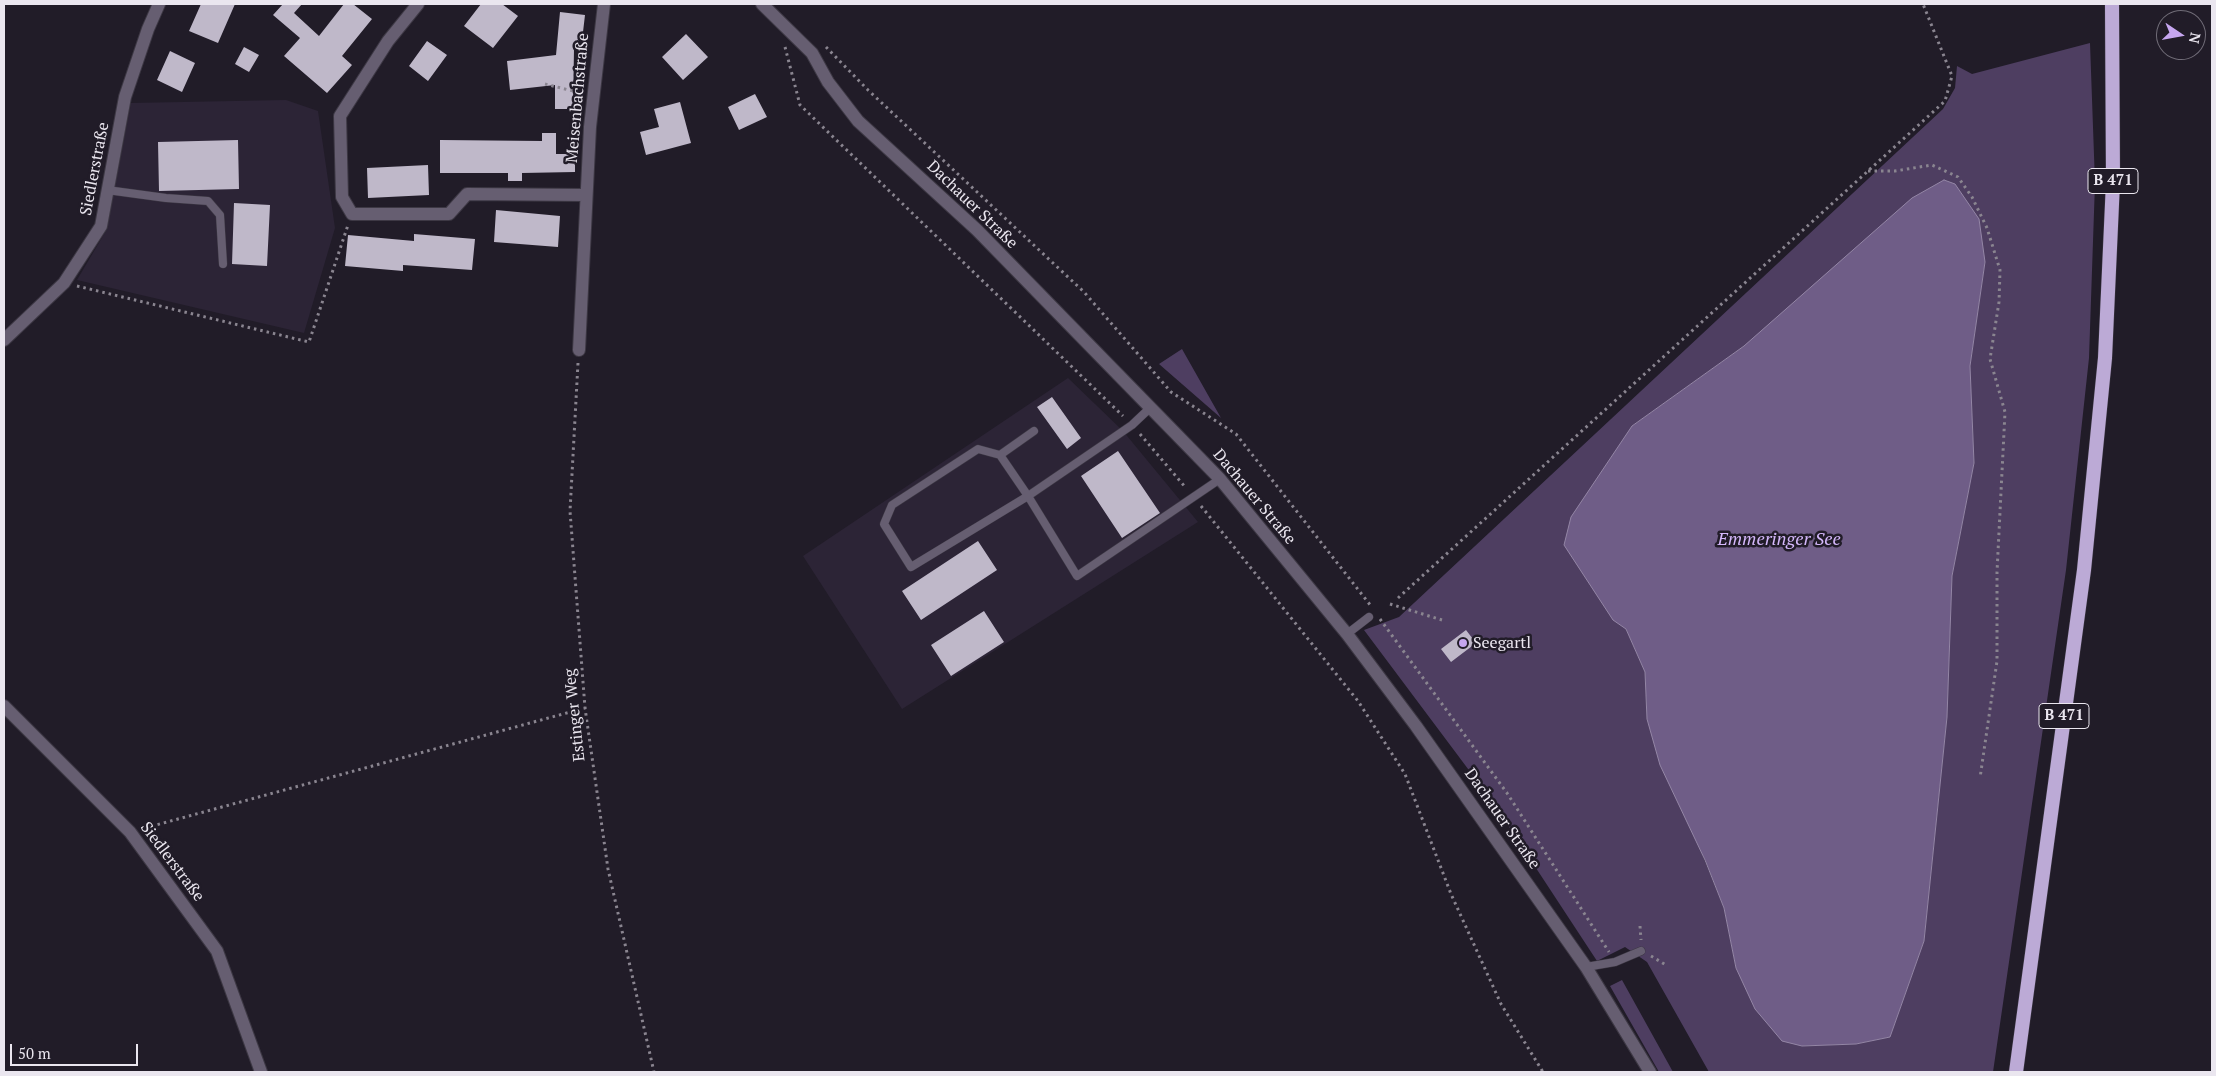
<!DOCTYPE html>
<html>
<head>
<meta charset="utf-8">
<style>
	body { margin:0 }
	#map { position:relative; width:2216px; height:1076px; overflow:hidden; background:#211c28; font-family:"PT Serif",serif }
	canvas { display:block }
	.frame { position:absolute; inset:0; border:5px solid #eae6ef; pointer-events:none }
	.north { position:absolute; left:2156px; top:10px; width:50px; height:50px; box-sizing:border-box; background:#211c28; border:1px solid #716d78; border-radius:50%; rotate:102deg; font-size:14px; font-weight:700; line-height:20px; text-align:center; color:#eae6ef }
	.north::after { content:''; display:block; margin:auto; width:18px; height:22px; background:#c6a6f0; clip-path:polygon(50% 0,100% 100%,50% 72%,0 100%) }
	.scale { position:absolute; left:10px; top:1044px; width:128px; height:22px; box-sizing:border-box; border:2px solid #eae6ef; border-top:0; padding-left:6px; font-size:15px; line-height:18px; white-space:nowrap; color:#eae6ef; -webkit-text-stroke:4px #211c28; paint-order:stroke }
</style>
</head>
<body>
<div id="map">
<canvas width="2216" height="1076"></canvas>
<div class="frame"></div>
<div class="north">N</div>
<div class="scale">50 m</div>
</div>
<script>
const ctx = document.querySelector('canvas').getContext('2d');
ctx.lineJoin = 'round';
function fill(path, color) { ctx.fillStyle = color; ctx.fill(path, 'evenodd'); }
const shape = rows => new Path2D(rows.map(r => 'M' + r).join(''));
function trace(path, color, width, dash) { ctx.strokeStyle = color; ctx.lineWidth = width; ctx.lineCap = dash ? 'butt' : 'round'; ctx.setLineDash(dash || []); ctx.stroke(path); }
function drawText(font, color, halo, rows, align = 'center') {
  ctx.font = font + ' "PT Serif",serif'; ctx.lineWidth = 5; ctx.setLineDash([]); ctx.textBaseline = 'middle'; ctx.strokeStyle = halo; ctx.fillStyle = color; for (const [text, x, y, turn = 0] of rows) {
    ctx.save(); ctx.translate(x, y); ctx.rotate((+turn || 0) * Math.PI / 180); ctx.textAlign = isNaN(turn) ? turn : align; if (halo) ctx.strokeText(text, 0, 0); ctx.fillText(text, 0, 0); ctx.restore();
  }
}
fill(shape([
	[286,100,318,111,335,228,304,333,77,280,107,229,131,103],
	[1068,378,1123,431,1198,522,902,709,803,556]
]), '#2c2436');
fill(shape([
	[2090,43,2095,183,2089,358,2066,570,1993,1072,1709,1072,1647,962,1625,947,1597,961,1492,801,1364,630,1399,617,1943,109,1955,88,1957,66,1972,74],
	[1985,262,1970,366,1974,463,1952,576,1947,717,1924,941,1890,1037,1856,1044,1802,1046,1736,968,1724,908,1647,719,1645,672,1626,629,1632,426,1744,346],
	[1182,349,1221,418,1159,364],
	[1622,980,1673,1072,1659,1072,1610,986]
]), '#4e3e61');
const water = shape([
	[1944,180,1955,184,1979,219,1985,262,1970,366,1974,463,1952,576,1947,717,1924,941,1890,1037,1856,1044,1802,1046,1782,1041,1755,1009,1736,968,1724,908,1705,860,1660,765,1647,719,1645,672,1626,629,1613,620,1564,545,1571,517,1632,426,1744,346,1912,198,1944,180]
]);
fill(water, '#6f5d87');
trace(water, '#9486a6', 1);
fill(shape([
	[201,4,235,4,218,43,189,31],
	[283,4,302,4,294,13,319,36,344,4,353,4,372,19,342,56,352,65,327,93,284,56,300,38,273,15],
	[481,4,502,4,518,16,493,48,464,26],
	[560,12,585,15,581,49,574,49,573,109,555,109,555,85,510,90,507,61,556,55],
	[686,34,708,57,683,80,662,57],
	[427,41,447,55,428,81,409,66],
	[244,47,259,55,249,72,235,64],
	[170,51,195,63,182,92,157,80],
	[755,94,767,117,739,130,728,107],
	[680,102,691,143,646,155,640,132,659,127,654,109],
	[542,133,556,133,556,154,575,154,575,172,522,173,522,181,508,181,508,173,440,173,440,140,542,141],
	[238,140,239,189,159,191,158,142],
	[428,165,429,195,368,198,367,168],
	[234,203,270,205,267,266,232,264],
	[496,210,560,216,558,247,494,242],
	[414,234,475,239,472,270,403,265,403,271,345,266,348,235,414,241],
	[1052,397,1081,438,1067,449,1037,407],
	[1118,451,1160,513,1122,538,1081,476],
	[978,541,997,570,921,620,902,591],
	[984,611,1004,642,951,676,931,645],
	[1466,630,1476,643,1451,662,1441,649]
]), '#bfb8c9');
const service = shape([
	[107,190,166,198,208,201,220,215,223,264],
	[1151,407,1132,425,1028,496,911,567,884,524,892,505,978,449,1000,455,1028,496,1077,576,1220,479],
	[1000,455,1034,431],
	[1347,634,1369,617],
	[1586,967,1615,962,1641,951]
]);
const minor = shape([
	[418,4,388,41,340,116,342,197,352,214,449,214,467,194,586,195],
	[4,340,64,283,101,226,125,97,148,29,159,4],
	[579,350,590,127,604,4],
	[4,706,130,832,217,951,261,1072]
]);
const tertiary = shape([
	[762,4,812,53,828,82,858,121,977,230,1220,479,1347,634,1416,726,1586,967,1650,1072]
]);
const trunk = shape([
	[2016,1072,2084,570,2105,358,2113,182,2112,4]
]);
trace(service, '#3d3844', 9);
trace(minor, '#3d3844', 14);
trace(tertiary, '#3d3844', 14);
trace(trunk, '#3d3844', 15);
trace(shape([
	[785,47,800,105,1123,416],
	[826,47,868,90,1084,292,1171,392,1236,434,1371,606],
	[545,84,581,93],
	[1868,171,1895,171,1932,165,1958,177,1972,197,1987,228,2000,270,1999,302,1990,359,2005,412,1997,572,1997,661,1980,778],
	[77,286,309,342,348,225],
	[578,363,570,511,585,708,608,869,654,1072],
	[1140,434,1186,488],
	[1201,506,1358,701,1405,774,1451,894,1501,1004,1543,1072],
	[1398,598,1945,101,1952,76,1923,4],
	[1390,604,1442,620],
	[1380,619,1507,793,1609,952],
	[145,828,585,708],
	[1640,926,1641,940],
	[1651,956,1666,965]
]), '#8a8590', 3, [2.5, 4]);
trace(service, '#665e71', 8);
trace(minor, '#665e71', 12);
trace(tertiary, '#665e71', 12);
trace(trunk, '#bcaad6', 14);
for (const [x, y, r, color] of [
	[1463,643,5,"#c6a6f0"]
]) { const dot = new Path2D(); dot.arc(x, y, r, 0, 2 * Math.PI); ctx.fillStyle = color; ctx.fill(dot); trace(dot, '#211c28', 2); }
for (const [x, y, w] of [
	[2113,181,50],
	[2064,716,50]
]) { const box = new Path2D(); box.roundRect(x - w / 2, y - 12.5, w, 25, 4); ctx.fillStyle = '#211c28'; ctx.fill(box); trace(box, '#eae6ef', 1); }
drawText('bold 15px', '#eae6ef', null, [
	["B 471",2113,181],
	["B 471",2064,716]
]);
drawText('16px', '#eae6ef', '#211c28', [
	["Meisenbachstraße",578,98,-85],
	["Siedlerstraße",95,169,-79],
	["Dachauer Straße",972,205,44],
	["Dachauer Straße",1254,497,50],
	["Estinger Weg",575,715,-96],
	["Dachauer Straße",1502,819,55],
	["Siedlerstraße",172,862,53]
]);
drawText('16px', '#eae6ef', '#211c28', [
	["Seegartl",1473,643]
], 'left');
drawText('italic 18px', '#d5b8fc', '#211c28', [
	["Emmeringer See",1779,540]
]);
</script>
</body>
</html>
